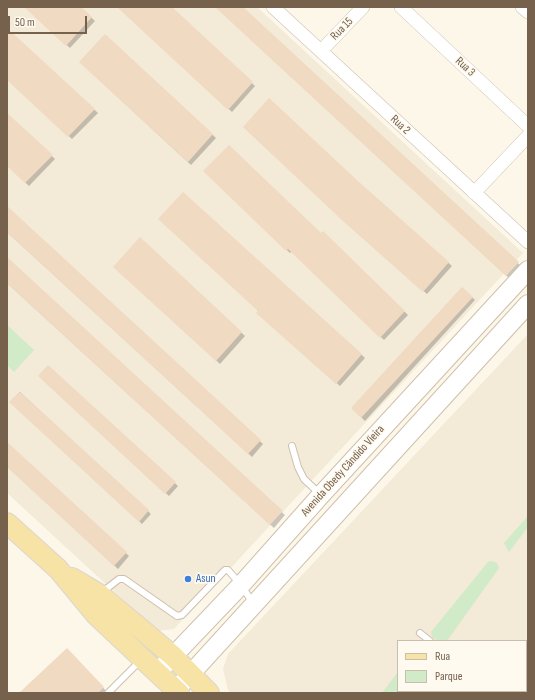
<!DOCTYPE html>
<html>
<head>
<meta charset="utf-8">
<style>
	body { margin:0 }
	#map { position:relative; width:535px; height:700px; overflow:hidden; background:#fcf7e9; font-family:"Sofia Sans Condensed",sans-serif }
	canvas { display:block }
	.frame { position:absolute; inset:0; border:8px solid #76614d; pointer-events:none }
	.legend { position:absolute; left:397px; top:640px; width:130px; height:52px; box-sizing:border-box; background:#fefaf0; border:1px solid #c8bdaf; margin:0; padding:5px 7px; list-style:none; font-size:12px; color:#76614d }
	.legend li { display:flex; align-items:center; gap:8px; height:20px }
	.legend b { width:20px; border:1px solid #c8bdaf }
	.scale { position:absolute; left:8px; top:16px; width:79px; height:18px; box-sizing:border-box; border:2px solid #76614d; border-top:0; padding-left:5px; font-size:12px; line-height:14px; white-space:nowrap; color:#76614d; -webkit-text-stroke:3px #fefaf0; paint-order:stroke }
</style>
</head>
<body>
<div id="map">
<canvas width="535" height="700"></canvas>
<div class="frame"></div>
<ul class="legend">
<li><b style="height:5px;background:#f7e3a5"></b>Rua</li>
<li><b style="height:11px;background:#d1eac8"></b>Parque</li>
</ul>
<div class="scale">50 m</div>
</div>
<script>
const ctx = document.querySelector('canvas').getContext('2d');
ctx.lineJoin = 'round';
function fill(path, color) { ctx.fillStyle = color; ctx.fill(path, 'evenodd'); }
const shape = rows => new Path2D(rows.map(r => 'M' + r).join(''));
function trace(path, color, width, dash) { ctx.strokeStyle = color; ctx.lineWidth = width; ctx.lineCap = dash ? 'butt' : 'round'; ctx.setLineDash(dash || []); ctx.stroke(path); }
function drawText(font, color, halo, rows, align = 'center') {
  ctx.font = font + ' "Sofia Sans Condensed",sans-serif'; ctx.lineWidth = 3.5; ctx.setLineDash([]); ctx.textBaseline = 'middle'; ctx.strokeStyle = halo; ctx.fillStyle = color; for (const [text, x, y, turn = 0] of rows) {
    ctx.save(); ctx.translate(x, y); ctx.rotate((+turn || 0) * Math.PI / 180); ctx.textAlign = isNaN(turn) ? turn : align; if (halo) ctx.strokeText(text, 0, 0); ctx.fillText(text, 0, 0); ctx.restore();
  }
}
fill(shape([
	[7,7,257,7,523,253,174,629,157,631,7,493],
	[528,334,528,693,231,693,228,690,223,669,228,654],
	[398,641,526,641,526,691,398,691]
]), '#f3ead8');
fill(shape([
	[7,325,34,350,14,372,7,365],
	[528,516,528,527,509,552,504,543],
	[491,561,497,563,499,568,447,641,438,641,432,637,431,632,488,562],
	[398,672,398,691,409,691,408,693,382,693]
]), '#d1eac8');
fill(shape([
	[25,7,80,7,95,21,70,48],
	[123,7,170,7,255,86,232,112,121,10],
	[216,7,241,7,521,266,510,279],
	[7,29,98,113,72,139,7,79],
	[105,35,216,138,191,165,80,62],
	[7,114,55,159,29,186,7,165],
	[204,171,321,235,323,233,408,315,384,340,292,251,290,253],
	[359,183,452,266,427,294,348,224],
	[183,193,365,358,340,386,261,316],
	[7,208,263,444,252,457,7,232],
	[140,239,245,336,220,364,115,266],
	[7,258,285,515,274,528,7,283],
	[462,288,475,300,365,421,352,408],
	[48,366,178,486,169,496,39,376],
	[20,392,151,514,142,524,11,402],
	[7,443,129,556,118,569,7,466],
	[72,654,108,693,20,693]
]), '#0003');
fill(shape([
	[24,7,81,7,92,17,66,46],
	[117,7,172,7,253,82,228,110],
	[215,7,243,7,519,262,506,276],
	[7,28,95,109,68,137,7,80],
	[105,34,213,134,188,162,79,62],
	[269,98,359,182,449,262,423,292,343,221,243,127],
	[7,113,53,155,25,183,7,166],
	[229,145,321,233,323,231,405,311,380,338,288,249,286,251,203,171],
	[183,192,362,354,336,384,256,313,258,311,158,219],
	[7,206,261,440,248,454,7,232],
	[140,237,242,332,216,361,113,267],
	[7,257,283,511,270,525,7,283],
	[462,287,473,297,361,418,351,408],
	[48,365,176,482,165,494,38,376],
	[18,393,21,393,149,510,139,522,9,402],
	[7,442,127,552,114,566,7,467],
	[67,648,104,687,98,693,19,693]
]), '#f0dac2');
const service = shape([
	[292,446,298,467,304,479,319,493],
	[101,593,119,579,124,579,177,616,182,615,225,570,228,570,241,585,253,603],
	[420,633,430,641],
	[488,691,491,693],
	[108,693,140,661]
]);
const minor = shape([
	[273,7,528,242],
	[401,7,528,126],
	[522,7,528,12],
	[321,51,363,7],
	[474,193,528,136]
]);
const secondary = shape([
	[158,672,241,585,321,495,528,270],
	[176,690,528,304]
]);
const primary = shape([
	[7,523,58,569,96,615,179,693],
	[72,578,99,594,173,656,209,693]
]);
trace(service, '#cec0af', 8);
trace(minor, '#cec0af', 14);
trace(secondary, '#d0c1ad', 20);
trace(primary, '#dbd6d1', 22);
trace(service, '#fff', 6);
trace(minor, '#fff', 13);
trace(secondary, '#fff', 18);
trace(primary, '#f7e3a5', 20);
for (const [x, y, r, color] of [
	[188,579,4,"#3f7fe0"]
]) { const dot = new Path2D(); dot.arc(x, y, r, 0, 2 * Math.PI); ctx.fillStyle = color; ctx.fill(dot); trace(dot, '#fefaf0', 1.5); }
drawText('12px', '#76614d', '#fefaf0', [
	["Rua 15",342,29,-46],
	["Rua 3",465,67,43],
	["Rua 2",400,125,43],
	["Avenida Obedy Cândido Vieira",343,471,-48]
]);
drawText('12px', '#366cbe', '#fefaf0', [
	["Asun",196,579]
], 'left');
</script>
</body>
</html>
